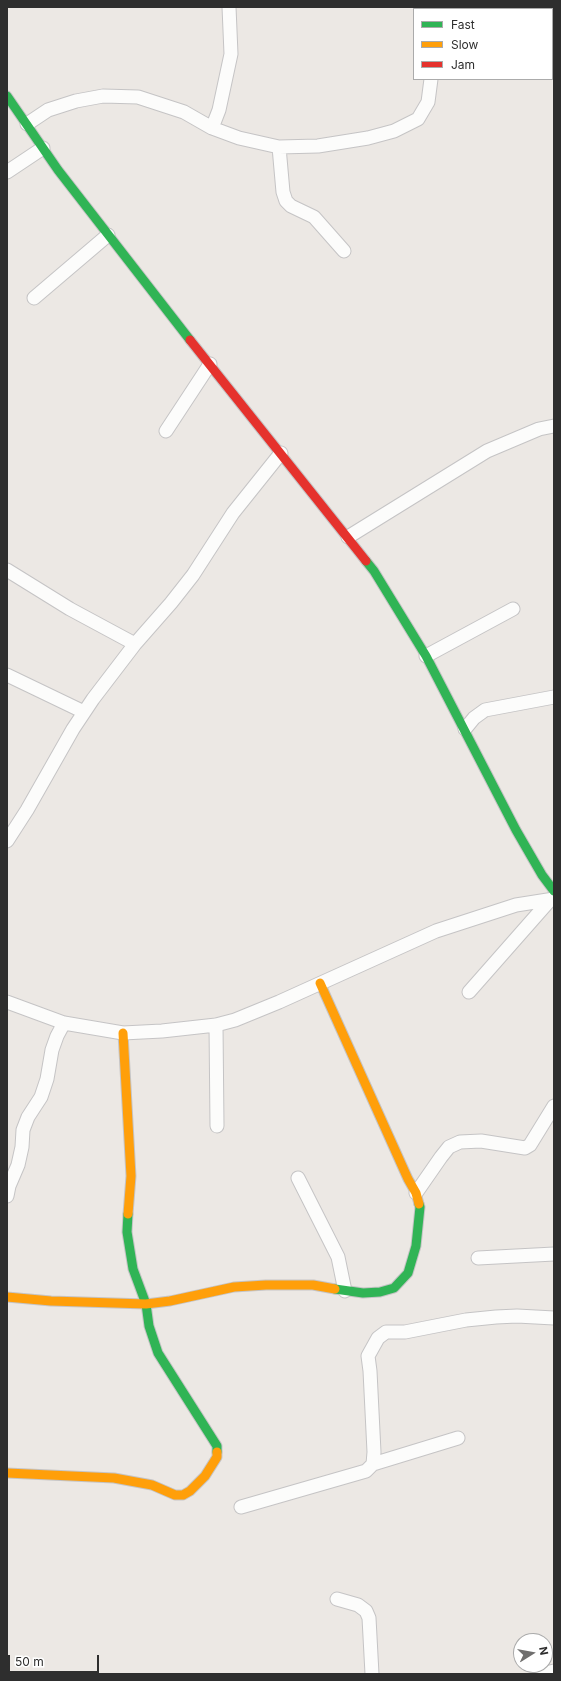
<!DOCTYPE html>
<html>
<head>
<meta charset="utf-8">
<style>
	body { margin:0 }
	#map { position:relative; width:561px; height:1681px; overflow:hidden; background:#ece8e4; font-family:Inter,sans-serif }
	canvas { display:block }
	.frame { position:absolute; inset:0; border:8px solid #2e2e2e; pointer-events:none }
	.legend { position:absolute; left:413px; top:8px; width:140px; height:72px; box-sizing:border-box; background:#fff; border:1px solid #ababab; margin:0; padding:5px 7px; list-style:none; font-size:12px; color:#2e2e2e }
	.legend li { display:flex; align-items:center; gap:8px; height:20px }
	.legend b { width:20px; border:1px solid #ababab }
	.north { position:absolute; left:513px; top:1633px; width:40px; height:40px; box-sizing:border-box; background:#fff; border:1px solid #ababab; border-radius:50%; rotate:79deg; font-size:11px; font-weight:700; line-height:16px; text-align:center; color:#2e2e2e }
	.north::after { content:''; display:block; margin:auto; width:14px; height:18px; background:#706f6e; clip-path:polygon(50% 0,100% 100%,50% 72%,0 100%) }
	.scale { position:absolute; left:8px; top:1655px; width:91px; height:18px; box-sizing:border-box; border:2px solid #2e2e2e; border-top:0; padding-left:5px; font-size:12px; line-height:14px; white-space:nowrap; color:#2e2e2e; -webkit-text-stroke:3px #fff; paint-order:stroke }
</style>
</head>
<body>
<div id="map">
<canvas width="561" height="1681"></canvas>
<div class="frame"></div>
<ul class="legend">
<li><b style="height:5px;background:#30b455"></b>Fast</li>
<li><b style="height:5px;background:#ff9f0a"></b>Slow</li>
<li><b style="height:5px;background:#e5322d"></b>Jam</li>
</ul>
<div class="north">N</div>
<div class="scale">50 m</div>
</div>
<script>
const ctx = document.querySelector('canvas').getContext('2d');
ctx.lineJoin = 'round';
const shape = rows => new Path2D(rows.map(r => 'M' + r).join(''));
function trace(path, color, width, dash) { ctx.strokeStyle = color; ctx.lineWidth = width; ctx.lineCap = dash ? 'butt' : 'round'; ctx.setLineDash(dash || []); ctx.stroke(path); }
const street = shape([
	[428,7,428,9],
	[27,124,48,110,76,101,103,96,138,97,184,112,212,128,239,138,279,147,318,146,368,138,394,131,418,119,428,102,431,79],
	[212,128,219,110,231,54,229,7],
	[279,147,283,192,286,201,291,206,314,217,344,251],
	[7,172,43,148],
	[34,298,108,235],
	[166,431,210,364],
	[348,537,487,451,539,429,554,426],
	[7,570,70,609,135,644],
	[426,656,513,609],
	[7,675,84,712],
	[465,729,474,718,485,710,554,697],
	[7,841,27,810,73,729,93,699,135,644,171,603,193,575,233,513,281,453],
	[469,992,550,900],
	[7,1002,64,1023,123,1033,162,1031,216,1025,235,1020,279,1002,436,931,516,905,554,899],
	[216,1025,217,1126],
	[298,1178,338,1257,345,1291],
	[416,1193,441,1157,449,1147,460,1142,481,1141,525,1148,530,1145,554,1106],
	[7,1196,9,1186,18,1165,22,1147,23,1130,28,1117,41,1097,47,1079,52,1050,57,1036,64,1023],
	[478,1258,554,1254],
	[373,1464,458,1438],
	[241,1507,366,1471,373,1464,374,1452,370,1371,368,1356,378,1338,386,1332,405,1332,466,1320,496,1317,517,1316,554,1318],
	[337,1599,358,1605,366,1611,369,1618,372,1674],
	[541,1674,554,1671]
]);
const fast = shape([
	[7,96,58,170,190,340],
	[366,561,374,571,426,656,516,830,542,875,554,891],
	[128,1214,127,1232,133,1269,146,1304,149,1326,158,1353,217,1446,217,1452],
	[335,1289,363,1293,380,1292,394,1288,408,1273,416,1246,420,1207,419,1204]
]);
const slow = shape([
	[320,983,408,1179,416,1193,419,1204],
	[123,1033,131,1176,128,1214],
	[7,1297,51,1301,146,1304,170,1301,234,1287,266,1285,313,1285,335,1289],
	[7,1473,114,1478,152,1485,175,1495,183,1495,190,1491,205,1476,217,1457,217,1452]
]);
const jam = shape([
	[190,340,366,561]
]);
trace(street, '#c5c4c5', 15);
trace(fast, '#c5c4c5', 11);
trace(slow, '#c5c4c5', 11);
trace(jam, '#c5c4c5', 11);
trace(street, '#fcfcfb', 13);
trace(fast, '#30b455', 9);
trace(slow, '#ff9f0a', 9);
trace(jam, '#e5322d', 9);
</script>
</body>
</html>
